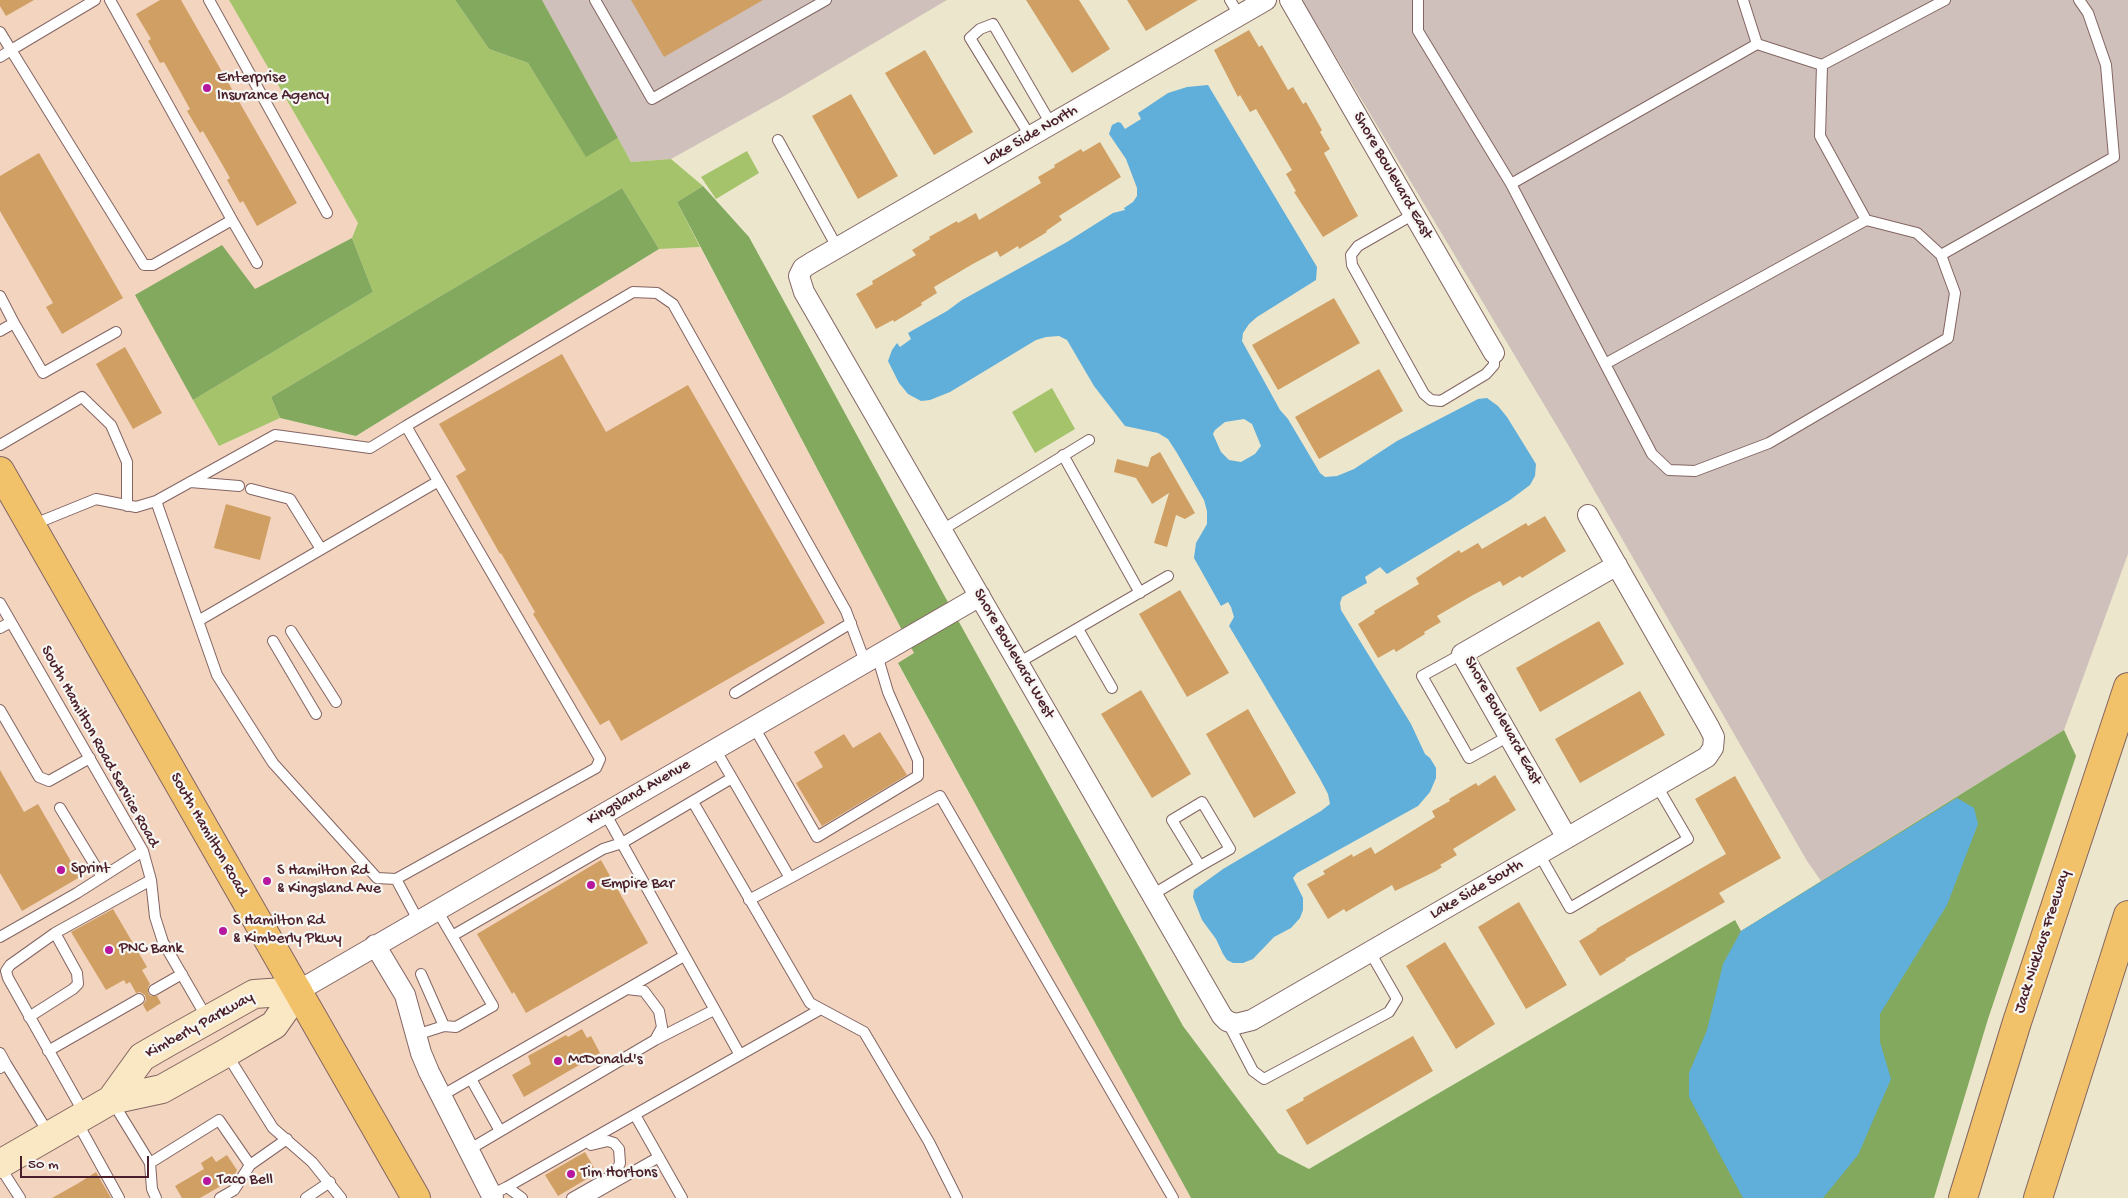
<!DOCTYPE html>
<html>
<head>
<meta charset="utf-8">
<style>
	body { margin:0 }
	#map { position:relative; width:2128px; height:1198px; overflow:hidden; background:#ece7cc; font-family:"Gochi Hand",sans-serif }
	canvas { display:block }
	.scale { position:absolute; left:20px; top:1156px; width:129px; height:22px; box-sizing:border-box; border:2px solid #4a1f2b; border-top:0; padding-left:6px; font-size:15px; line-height:18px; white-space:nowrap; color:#4a1f2b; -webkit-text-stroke:4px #f6f6f2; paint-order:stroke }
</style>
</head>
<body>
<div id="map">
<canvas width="2128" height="1198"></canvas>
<div class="scale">50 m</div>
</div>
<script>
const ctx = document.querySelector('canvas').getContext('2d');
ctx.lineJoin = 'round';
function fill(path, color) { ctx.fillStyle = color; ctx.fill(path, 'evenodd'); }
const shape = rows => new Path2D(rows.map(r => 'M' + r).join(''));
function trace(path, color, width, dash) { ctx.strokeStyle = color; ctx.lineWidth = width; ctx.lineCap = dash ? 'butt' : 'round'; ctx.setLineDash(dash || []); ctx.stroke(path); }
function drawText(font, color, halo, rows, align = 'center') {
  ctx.font = font + ' "Gochi Hand",sans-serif'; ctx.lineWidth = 4.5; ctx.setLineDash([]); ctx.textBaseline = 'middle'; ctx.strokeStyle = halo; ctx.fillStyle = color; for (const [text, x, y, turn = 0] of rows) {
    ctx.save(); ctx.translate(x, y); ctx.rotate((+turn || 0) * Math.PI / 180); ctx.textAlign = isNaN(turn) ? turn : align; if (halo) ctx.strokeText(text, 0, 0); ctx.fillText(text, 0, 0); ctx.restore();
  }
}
fill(shape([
	[0,0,229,0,358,223,352,238,255,289,219,446,280,418,356,436,659,249,700,247,914,653,898,664,1191,1198,0,1198]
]), '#f3d4bf');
fill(shape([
	[542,0,947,0,786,95,671,159,631,162],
	[1302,0,2128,0,2128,554,2064,730,1821,881,1807,861,1567,443]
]), '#cfc0bb');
fill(shape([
	[229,0,455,0,489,49,528,63,586,156,618,138,631,162,671,159,703,186,677,202,700,247,659,249,622,188,271,397,280,418,219,446,193,400,373,292,352,238,358,223],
	[747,151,759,173,716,199,701,177],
	[1052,388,1075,429,1035,453,1012,412]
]), '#a4c36b');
fill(shape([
	[455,0,542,0,618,138,586,157,528,63,489,49],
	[703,186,749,237,944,595,1183,1026,1278,1153,1309,1169,1735,920,1741,931,2064,730,2076,756,1988,1019,1934,1198,1191,1198,898,663,914,653,677,202],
	[622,188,659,249,356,436,280,418,271,397],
	[352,238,373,292,193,400,135,295,222,245,255,289]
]), '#83a95f');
fill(shape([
	[1208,85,1317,267,1316,280,1257,317,1249,324,1243,333,1242,341,1280,410,1288,419,1320,473,1325,477,1337,476,1354,469,1397,441,1478,399,1487,398,1498,406,1507,417,1536,464,1535,476,1530,485,1510,500,1387,574,1380,567,1365,577,1367,583,1342,597,1340,603,1341,610,1411,724,1425,754,1430,758,1436,768,1436,778,1430,792,1418,806,1297,873,1293,878,1303,898,1303,910,1300,918,1291,928,1274,937,1253,959,1243,963,1233,963,1227,960,1223,954,1216,939,1202,920,1193,897,1194,890,1223,869,1321,811,1330,804,1328,794,1319,777,1229,626,1234,617,1231,607,1228,602,1221,606,1194,558,1196,543,1207,524,1207,511,1204,500,1177,453,1168,439,1158,433,1125,426,1094,386,1067,340,1059,336,1046,337,1036,340,950,392,930,400,921,401,908,394,899,383,888,361,892,350,897,343,900,347,911,339,908,333,915,329,947,311,962,300,1067,242,1113,213,1125,210,1124,208,1133,202,1137,196,1137,188,1126,159,1109,134,1112,125,1118,122,1121,123,1125,129,1141,119,1138,113,1168,93,1187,87],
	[1244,419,1252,424,1261,446,1255,454,1241,462,1229,460,1221,452,1213,434,1215,430,1225,422],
	[1957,798,1974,808,1978,824,1947,905,1880,1014,1880,1042,1891,1079,1858,1155,1823,1198,1743,1198,1689,1097,1689,1073,1707,1030,1723,964,1741,931]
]), '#60aeda');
fill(shape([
	[0,0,34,0,6,16,0,6],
	[160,0,181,0,297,203,257,226,243,201,240,203,227,180,230,178,203,131,200,133,187,111,190,109,164,62,160,63,148,41,151,39,136,14],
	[631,0,763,0,664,57],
	[1026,0,1079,0,1110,49,1072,73],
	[1127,0,1198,0,1146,31],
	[1249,30,1259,47,1262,45,1288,90,1293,87,1303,104,1306,102,1322,130,1320,132,1330,149,1324,153,1358,216,1323,237,1294,192,1296,191,1286,174,1292,170,1256,109,1250,112,1240,95,1238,97,1214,50],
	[925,50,973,132,934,155,885,73],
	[851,94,898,176,858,199,812,116],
	[1100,142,1121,177,1059,216,1062,220,1046,231,1047,232,1019,249,1018,246,1000,257,997,251,971,265,934,287,937,293,921,303,922,305,894,322,893,320,876,329,856,294,873,284,872,281,916,255,912,250,930,239,929,237,957,221,958,223,976,213,979,220,1041,183,1038,177,1055,167,1054,165,1081,149,1083,152],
	[39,153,123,298,62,334,46,307,53,303,0,211,0,176],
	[1334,298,1360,343,1278,390,1252,345],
	[125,347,162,413,133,429,96,364],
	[562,354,606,432,688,385,825,623,621,741,609,720,600,725,533,614,535,612,501,553,500,554,456,476,466,470,439,424],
	[1379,369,1403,411,1319,459,1295,417],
	[1160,452,1195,513,1185,519,1176,515,1167,547,1154,543,1169,493,1152,504,1136,478,1114,472,1117,459,1148,467,1151,457],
	[226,504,271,517,260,560,214,548],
	[1545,516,1566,551,1522,578,1520,576,1503,586,1500,581,1473,595,1437,616,1441,622,1424,632,1425,634,1396,652,1394,649,1378,658,1358,624,1375,613,1374,611,1419,584,1416,578,1459,550,1461,553,1478,543,1482,549,1526,523,1528,526],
	[1180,590,1229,673,1187,697,1139,614],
	[1599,621,1624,664,1540,712,1516,668],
	[1141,690,1191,774,1152,798,1101,714],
	[1640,691,1665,735,1580,783,1555,739],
	[1248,709,1296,793,1254,818,1206,734],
	[880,732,907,775,822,826,796,783,823,767,814,752,844,734,853,748],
	[0,770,24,812,38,804,80,877,22,911,0,873],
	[1495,775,1516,810,1453,849,1457,855,1440,865,1442,867,1436,871,1395,891,1392,885,1346,912,1344,909,1328,919,1307,884,1325,874,1323,871,1352,854,1353,857,1371,847,1375,854,1435,817,1432,811,1450,801,1449,799,1476,783,1478,786],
	[1735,776,1781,858,1719,893,1725,902,1625,959,1626,960,1600,976,1579,941,1597,930,1596,929,1726,854,1695,799],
	[601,860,648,943,526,1013,514,992,512,994,477,934],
	[1519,902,1567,985,1526,1009,1478,927],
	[113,909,147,967,142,970,150,984,148,987,148,993,151,996,157,996,161,1003,147,1012,143,1005,146,1000,145,995,140,992,136,993,130,982,126,984,124,980,106,990,71,932],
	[1445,942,1495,1024,1456,1049,1406,966],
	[582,1029,587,1038,591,1036,600,1053,524,1097,512,1075,531,1064,528,1056,566,1035,568,1037],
	[1413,1036,1433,1071,1307,1145,1286,1110,1304,1100,1303,1098],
	[585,1152,597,1173,558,1196,545,1175],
	[227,1155,237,1170,233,1179,200,1198,182,1198,175,1186,204,1169,201,1163,212,1156,216,1162],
	[96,1172,111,1198,52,1198,77,1184]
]), '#d09f64');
const lane = shape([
	[209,0,327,213],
	[595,0,652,99,826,0],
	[1230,0,1239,15],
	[1418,0,1418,31,1511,184,1757,44,1822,65,1945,0],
	[1743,0,1757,44],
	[0,32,11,50,95,0],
	[0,57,11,50,144,265,153,265,232,220,110,0],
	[1822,65,1820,136,1866,220],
	[1030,136,970,38,980,29,993,24,1051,124],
	[778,140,837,247],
	[1511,184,1652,454,1669,470,1695,471,1769,443,1948,338,1955,293,1941,255,2114,157,2106,65,2088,13,2079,0],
	[1414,214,1358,246,1351,255,1352,265,1424,394,1431,400,1441,401,1486,374,1494,365,1494,353],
	[232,220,257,263],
	[0,296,14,323,0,331],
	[14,323,43,373,116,332],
	[1605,364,1866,220,1917,233,1941,255],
	[406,426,633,292,657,293,673,304,846,611,865,662],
	[0,445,82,397,111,425,127,462,127,506],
	[1063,455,1140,593],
	[190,482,239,486],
	[251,489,290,499,321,549],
	[156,501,275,435,370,448,406,426,600,759,596,768,396,879],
	[32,525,96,499,136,507,156,501,217,675,273,763,377,878,396,879,418,920],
	[942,530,1089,440],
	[0,603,143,851,151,880,155,917,163,942,207,1018],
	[198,621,437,482],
	[0,628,11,622],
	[1078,629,1112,688],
	[291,631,336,702],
	[273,641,316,714],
	[1462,654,1422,676,1469,758,1509,736],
	[1018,663,1168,576],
	[735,693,851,623],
	[0,710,39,777,49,781,90,758],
	[754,727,817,837,918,776,918,760,888,692,877,655],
	[732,778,790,878,940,796,1173,1198],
	[693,802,810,1003,864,1032,929,1142,957,1198],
	[60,808,102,877],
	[605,813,740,1055],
	[1539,854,1570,908,1688,839,1657,786],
	[1152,895,1200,866,1230,849,1202,802,1172,820,1200,866],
	[749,900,790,878],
	[437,910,493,1006,456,1027,444,1026],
	[452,936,603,849,622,843,732,778,715,749],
	[0,937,77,893,143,851],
	[627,989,684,956],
	[154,990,182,974],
	[29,1017,73,989,78,984,77,973,55,933],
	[1227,1021,1253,1071,1264,1079,1389,1012,1397,999,1370,952],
	[416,1035,444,1026,421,974],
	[655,1040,714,1010],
	[48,1051,139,999],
	[0,1053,6,1064],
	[226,1053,273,1128,312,1162,341,1198],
	[0,1068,6,1064,49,1134],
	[471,1079,500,1131],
	[441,1096,627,989,644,991,659,1011,662,1027,655,1040,470,1149],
	[112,1101,150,1163,219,1120,250,1165,287,1139],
	[85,1115,8,978,6,971,10,965,55,933,151,880],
	[635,1115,682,1198],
	[76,1120,119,1198],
	[150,1163,152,1189,156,1198],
	[0,1167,20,1198],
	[507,1187,821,1009],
	[501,1190,507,1187,522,1198],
	[220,1198,234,1190,250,1165],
	[306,1198,330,1182],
	[572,1198,609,1177,617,1170,620,1163,619,1149,614,1143,608,1141,591,1145],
	[587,1198,659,1157]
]);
const street = shape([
	[1266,0,811,263,803,268,799,276,804,292,1222,1016,1227,1021,1236,1024,1252,1020,1707,757,1713,748,1714,737,1709,727,1588,515],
	[1290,0,1494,353],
	[1567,838,1462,654,1617,565],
	[375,945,405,995,421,1053,429,1072,493,1198],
	[298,991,980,596]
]);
const secondary = shape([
	[111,1100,142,1057,168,1042,254,994,298,991],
	[0,1164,111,1100,162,1089,226,1053,274,1025,298,991]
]);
const primary = shape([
	[0,471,416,1198]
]);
const highway = shape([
	[1963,1198,2017,1022,2128,687],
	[2038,1198,2128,915]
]);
trace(lane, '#836563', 12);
trace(street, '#836563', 22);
trace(secondary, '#836563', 30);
trace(primary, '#836563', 30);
trace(highway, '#836563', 30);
trace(lane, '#fff', 10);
trace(street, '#fff', 20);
trace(secondary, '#fae7c3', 28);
trace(primary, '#f2c26a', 28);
trace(highway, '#f2c26a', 28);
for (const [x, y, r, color] of [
	[207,88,5,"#b5179e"],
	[61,870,5,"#b5179e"],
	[267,881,5,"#b5179e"],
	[591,885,5,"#b5179e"],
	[223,931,5,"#b5179e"],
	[109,950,5,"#b5179e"],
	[558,1061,5,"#b5179e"],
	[571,1174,5,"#b5179e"],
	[207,1181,5,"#b5179e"]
]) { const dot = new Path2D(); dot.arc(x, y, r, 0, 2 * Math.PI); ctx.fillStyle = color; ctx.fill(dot); trace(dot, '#f6f6f2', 2); }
drawText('16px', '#4a1f2b', '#f6f6f2', [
	["Enterprise",217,79],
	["Insurance Agency",217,97],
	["Sprint",71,870],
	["S Hamilton Rd",277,872],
	["& Kingsland Ave",277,890],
	["Empire Bar",601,885],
	["S Hamilton Rd",233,922],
	["& Kimberly Pkwy",233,940],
	["PNC Bank",119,950],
	["McDonald's",568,1061],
	["Tim Hortons",581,1174],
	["Taco Bell",217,1181]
], 'left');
drawText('16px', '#4a1f2b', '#f6f6f2', [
	["Lake Side North",1031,136,-30],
	["Shore Boulevard East",1392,176,60],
	["Shore Boulevard West",1013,654,60],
	["Shore Boulevard East",1502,721,61],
	["South Hamilton Road Service Road",99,747,61],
	["Kingsland Avenue",639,793,-30],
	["South Hamilton Road",208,835,60],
	["Lake Side South",1477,890,-30],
	["Jack Nicklaus Freeway",2043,942,-72],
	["Kimberly Parkway",200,1026,-29]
]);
</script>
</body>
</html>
